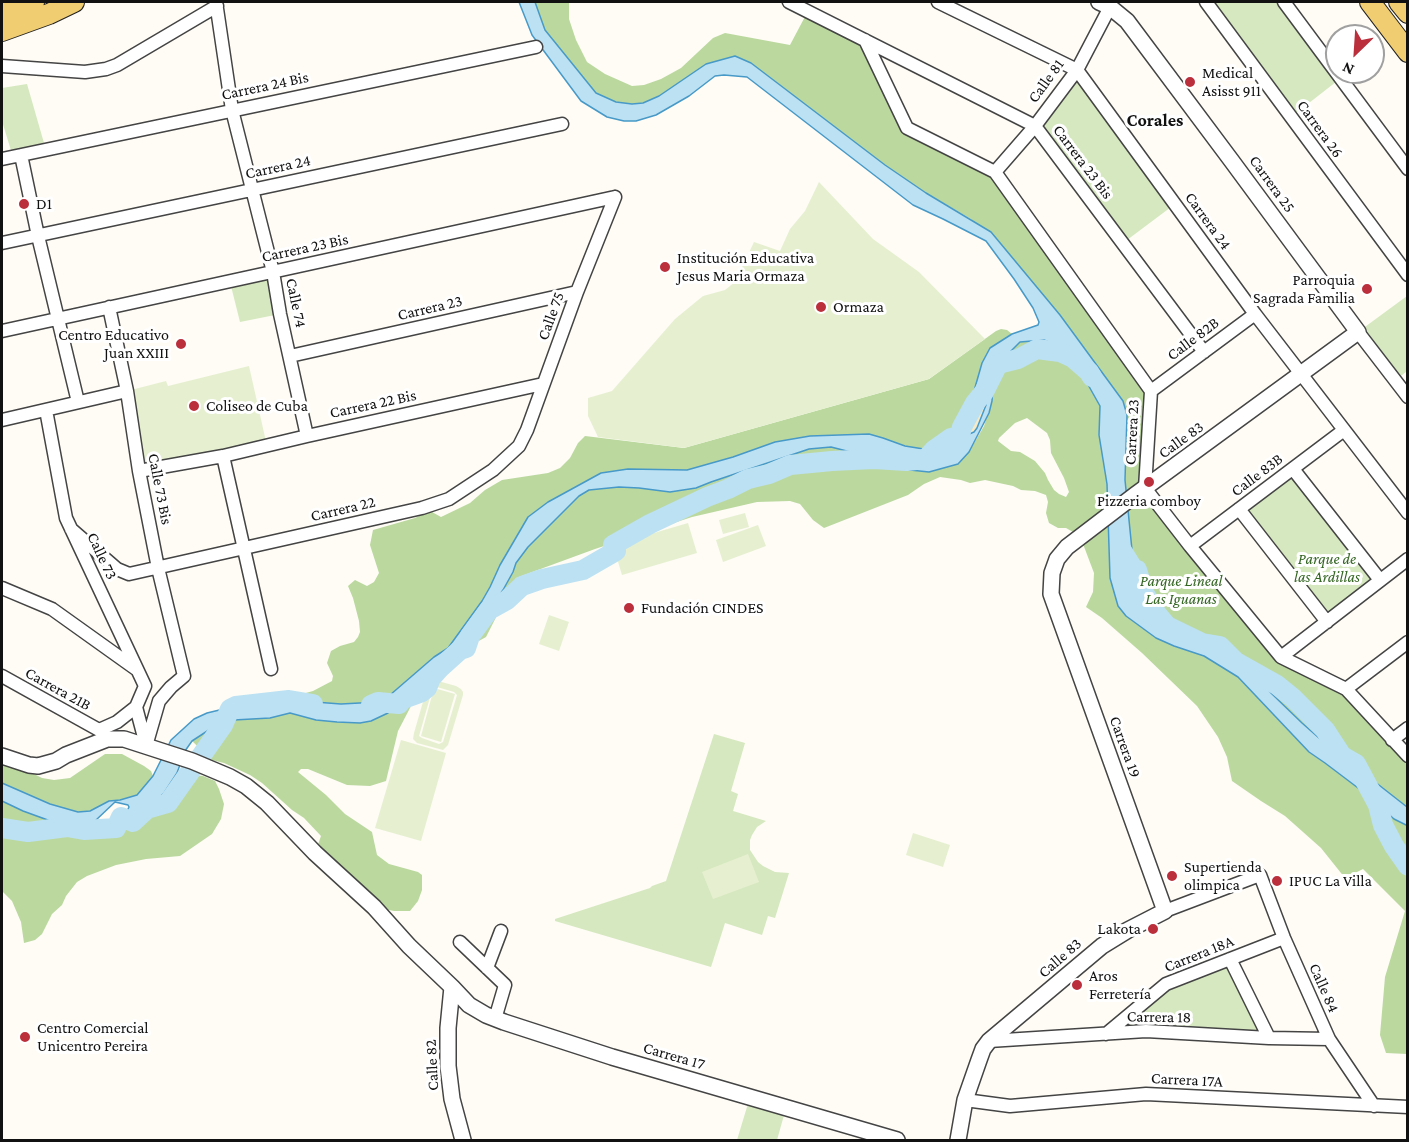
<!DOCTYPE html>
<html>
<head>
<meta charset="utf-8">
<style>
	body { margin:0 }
	#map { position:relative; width:1409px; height:1142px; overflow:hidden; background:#fefcf5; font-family:"Crimson Pro",serif }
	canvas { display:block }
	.frame { position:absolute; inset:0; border:3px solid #111; pointer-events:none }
	.north { position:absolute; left:1325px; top:24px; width:60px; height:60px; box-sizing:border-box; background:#fff; border:2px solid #a0a0a0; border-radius:50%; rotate:205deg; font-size:16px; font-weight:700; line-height:24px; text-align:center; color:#111 }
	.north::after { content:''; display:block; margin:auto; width:21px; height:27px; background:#ba2f3b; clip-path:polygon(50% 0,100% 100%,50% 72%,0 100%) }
</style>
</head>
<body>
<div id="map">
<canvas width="1409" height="1142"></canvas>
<div class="frame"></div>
<div class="north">N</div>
</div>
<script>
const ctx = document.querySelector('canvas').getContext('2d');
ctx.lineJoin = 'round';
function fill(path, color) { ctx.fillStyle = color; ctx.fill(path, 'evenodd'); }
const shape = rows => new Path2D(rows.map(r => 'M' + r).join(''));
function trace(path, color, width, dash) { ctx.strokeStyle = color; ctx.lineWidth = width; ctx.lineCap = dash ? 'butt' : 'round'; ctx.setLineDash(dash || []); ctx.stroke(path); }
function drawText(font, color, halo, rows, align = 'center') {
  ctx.font = font + ' "Crimson Pro",serif'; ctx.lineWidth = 6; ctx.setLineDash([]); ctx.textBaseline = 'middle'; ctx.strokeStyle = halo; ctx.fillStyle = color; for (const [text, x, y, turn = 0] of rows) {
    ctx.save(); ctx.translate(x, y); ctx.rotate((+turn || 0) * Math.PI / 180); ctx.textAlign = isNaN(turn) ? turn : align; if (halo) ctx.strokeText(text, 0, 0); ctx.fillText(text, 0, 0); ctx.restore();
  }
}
fill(shape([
	[1206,2,1284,2,1341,78,1291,117],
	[1077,70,1175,204,1123,243,1035,126],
	[27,84,46,150,13,157,2,121,2,88],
	[273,272,280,314,240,322,230,282],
	[1407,296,1407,371,1395,381,1358,332],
	[1293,469,1380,580,1327,622,1239,509],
	[714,734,745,743,731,791,738,794,733,811,766,821,757,827,752,835,750,840,750,850,758,862,763,866,775,872,789,873,775,918,768,916,762,935,725,923,711,967,555,921,555,919,650,888,652,886,666,881],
	[1230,959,1269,1038,1106,1034,1153,994],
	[750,1097,786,1108,777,1140,737,1140]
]), '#d6e8bf');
fill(shape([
	[535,2,569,2,569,19,576,40,587,62,605,74,632,86,644,85,661,79,681,68,713,38,725,33,790,45,808,11,865,40,907,128,995,172,1151,391,1145,488,1281,657,1346,689,1407,756,1407,807,1319,738,1302,723,1271,693,1241,657,1220,646,1181,634,1167,626,1154,614,1134,570,1125,480,1127,454,1123,401,1060,315,971,219,926,193,885,165,751,63,643,103,632,104,616,102,596,93,545,30],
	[1001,329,1007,330,1012,334,990,348,982,363,974,391,960,424,951,438,942,447,930,450,905,446,883,438,869,434,733,457,687,470,628,469,528,517,500,565,490,587,482,601,448,648,434,657,390,695,378,702,341,704,297,700,299,696,302,694,313,691,332,681,333,676,327,663,331,651,340,646,354,642,358,637,360,632,359,621,353,598,348,586,355,580,367,586,374,582,379,573,370,545,373,530,415,518,423,514,432,512,441,517,470,503,485,490,502,480,548,473,560,468,570,458,578,443,585,436,684,448,929,379,996,331],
	[1044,340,1063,348,1073,358,1100,406,1099,435,1107,484,1109,544,1126,616,1156,638,1174,646,1204,656,1238,677,1309,752,1325,763,1366,794,1394,819,1407,826,1407,1054,1386,1053,1380,1035,1385,977,1405,911,1363,869,1345,878,1321,848,1285,816,1261,801,1232,781,1227,757,1218,737,1197,706,1142,653,1102,618,1086,607,1093,592,1094,573,1080,536,1066,528,1058,528,1049,523,1046,513,1048,502,1046,495,1035,491,1021,490,1013,486,985,480,970,483,961,480,940,477,924,484,908,495,824,528,813,520,800,504,790,501,757,502,692,517,595,549,516,578,486,637,466,648,422,685,398,731,386,781,370,786,347,785,308,769,301,769,298,772,326,795,345,814,372,832,377,855,389,864,418,872,422,875,422,890,418,901,410,911,394,911,374,907,315,853,321,836,304,818,292,810,262,783,250,775,224,763,212,760,192,741,215,726,234,720,270,718,290,713,316,720,337,722,360,723,403,699,412,689,460,650,503,590,513,572,516,563,528,547,578,496,589,490,619,487,696,488,711,482,809,449,831,447,886,461,910,470,969,452,984,426,992,401,994,373,998,364,1020,342],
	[1027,418,1047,433,1050,440,1051,453,1064,478,1069,492,1066,497,1059,494,1054,490,1048,480,1045,473,1035,461,1020,452,1011,451,998,441,999,438,1015,423],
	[105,754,122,754,144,766,151,771,153,776,137,795,120,800,109,801,90,811,78,812,50,804,2,783,2,756,30,772,42,778,54,780,70,778],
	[177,773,203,776,215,781,219,789,224,804,221,819,212,834,180,856,146,859,116,865,87,876,77,882,66,896,62,905,52,914,42,934,35,940,24,943,21,922,12,901,2,891,2,801,23,811,67,827,116,828,164,793]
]), '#bbd89f');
fill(shape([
	[984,392,986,405,977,428,974,432,967,435,960,436,959,432,966,418,975,403]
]), '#f8eac4');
fill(shape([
	[819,182,873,239,919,272,985,339,929,379,684,448,598,437,588,416,588,398,612,391,675,319,703,296,725,290,735,282,754,242,780,251,790,229,805,211],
	[249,366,267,446,139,471,127,391,166,381,168,386],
	[745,513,749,527,723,534,719,520],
	[688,523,697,553,622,575,613,545],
	[758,525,766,546,723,562,716,540],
	[549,615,569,622,559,651,539,644],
	[433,681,438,681,456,686,461,689,463,692,463,695,448,745,443,750,417,743,413,739,414,733,427,688,429,683],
	[433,687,437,687,454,692,457,695,443,742,439,744,422,738,419,736],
	[434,688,455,694,441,742,421,736],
	[401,740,446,753,421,841,375,828],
	[913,833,950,845,943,867,906,855],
	[748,854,759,882,713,899,702,872]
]), '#e6f0d0');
const water = shape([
	[519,2,535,2,545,30,596,93,616,102,632,104,643,103,659,96,706,64,735,56,751,63,885,165,926,193,991,232,1060,315,1123,401,1127,415,1125,480,1134,570,1154,614,1167,626,1181,634,1220,646,1241,657,1271,693,1302,723,1319,738,1407,807,1408,826,1394,819,1366,794,1325,763,1309,752,1238,677,1204,656,1174,646,1156,638,1126,616,1118,606,1110,578,1107,484,1099,435,1100,406,1073,358,1063,348,1044,340,1020,342,998,364,994,373,992,401,989,413,969,452,958,464,929,472,910,470,886,461,831,447,809,449,711,482,696,488,670,492,639,488,619,487,589,490,579,496,528,547,516,563,513,572,503,590,460,650,440,668,412,689,388,713,371,721,360,723,337,722,316,720,290,713,270,718,234,720,215,726,192,741,185,751,177,773,164,793,133,822,116,828,84,830,67,827,23,811,2,801,2,783,50,804,78,812,90,811,109,801,120,800,137,795,153,776,171,740,194,719,207,713,236,706,289,700,341,704,378,702,390,695,434,657,448,648,482,601,490,587,500,565,528,517,548,502,601,473,628,469,687,470,733,457,775,442,810,436,869,434,883,438,905,446,930,450,942,447,951,438,960,424,974,391,982,363,990,348,1012,334,1038,325,1039,322,1033,308,1014,279,986,241,943,219,913,205,747,77,724,75,715,76,689,96,656,115,636,121,624,121,607,117,581,101,532,35,519,2],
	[984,393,986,405,977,428,974,432,967,435,960,436,959,432,966,419,975,403,984,393],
	[115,802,128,805,129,807,127,811,121,817,105,822,99,822,95,821,115,802]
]);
fill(water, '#bce1f3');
trace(water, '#4799c7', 1.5);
trace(shape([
	[1121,549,1134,570,1137,570,1144,593,1156,613,1167,626,1202,643,1220,646,1236,662,1277,685,1293,698,1325,730,1342,756,1356,764,1378,805,1383,825,1394,846,1408,866],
	[371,705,378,702,399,704,403,699,422,692,427,688,431,678,440,668,460,650,466,648,470,636,489,610,507,600,522,586,542,579,583,570,616,551,613,545,650,524,707,497,728,489,748,479,769,474,790,465,832,461,874,459,906,461,926,459,934,450,951,438,960,436,962,427,975,403,984,392,998,364,1018,359,1037,349,1060,352,1073,358,1089,372,1092,377],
	[2,828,28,832,67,827,84,830,116,828,121,817,133,822,147,809,168,803,223,725,230,709,236,706,289,700,313,704]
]), '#bce1f3', 20);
const minor = shape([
	[216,2,232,110,273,272,280,314,307,436],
	[789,2,1035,126,1204,352],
	[938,2,1077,70,1255,314,1408,513],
	[1206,2,1408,275],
	[1284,2,1408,169],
	[865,40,907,128,995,172,1151,391,1145,488,1190,546,1281,657,1346,689,1408,756],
	[2,66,85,72,106,69,117,65,217,6],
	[21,155,38,236,78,402],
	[2,159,536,47],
	[995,172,1035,126,1077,70,1110,7],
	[2,243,562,124],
	[109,307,127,391,139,471,158,568,184,676,171,687,159,701,146,746],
	[2,331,615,197],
	[1358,332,1408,397],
	[290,356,577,292],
	[1151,391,1255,314],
	[46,410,66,518,145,686,136,707,117,722,99,730],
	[2,420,127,391],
	[223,456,271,669],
	[1293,469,1380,580],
	[139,471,223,456,307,436,543,384],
	[1239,509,1327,622],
	[71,529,117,569,129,574,422,508,449,499,493,470,519,446,527,430,577,292,615,197],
	[1190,546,1344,430],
	[2,588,52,609,136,669],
	[1281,657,1408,559],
	[2,676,99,730],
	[1346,689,1408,642],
	[136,707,146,745],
	[1392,740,1408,728],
	[1165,911,1260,875,1284,938,1329,1039,1374,1106],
	[460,942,505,985,495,1019],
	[1230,959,1269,1038],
	[487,968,501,931],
	[1106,1034,1166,984,1284,938],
	[989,1041,1146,1031,1269,1038,1329,1039],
	[965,1100,1010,1106,1146,1094,1408,1107]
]);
const tertiary = shape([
	[2,756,29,765,38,766,56,761,66,755,107,739,124,739,192,761,230,777,246,786,267,803,315,853,374,907,409,946,452,987,469,1005,486,1015,504,1022,612,1057,897,1140],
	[452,987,448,1028,448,1066,452,1099,463,1140],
	[958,1140,965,1100,979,1060,983,1049,989,1041,1102,946,1128,930,1165,911,1051,594,1052,573,1057,559,1067,547,1135,495,1358,332,1231,160,1127,21,1110,7,1099,2]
]);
const primary = shape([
	[1370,2,1408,52],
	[1399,2,1408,13],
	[2,14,34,2],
	[2,31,49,14,74,2]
]);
trace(minor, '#444', 15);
trace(tertiary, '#444', 18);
trace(primary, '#222', 22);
trace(minor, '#fff', 12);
trace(tertiary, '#fff', 15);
trace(primary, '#f1cd72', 20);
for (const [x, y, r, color] of [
	[1190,82,6,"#ba2f3b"],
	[24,204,6,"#ba2f3b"],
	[665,267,6,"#ba2f3b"],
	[1367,289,6,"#ba2f3b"],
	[821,307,6,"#ba2f3b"],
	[181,344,6,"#ba2f3b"],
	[194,406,6,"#ba2f3b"],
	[1149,482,6,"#ba2f3b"],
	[629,608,6,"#ba2f3b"],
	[1172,876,6,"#ba2f3b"],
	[1277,881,6,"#ba2f3b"],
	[1153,929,6,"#ba2f3b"],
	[1077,985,6,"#ba2f3b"],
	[25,1037,6,"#ba2f3b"]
]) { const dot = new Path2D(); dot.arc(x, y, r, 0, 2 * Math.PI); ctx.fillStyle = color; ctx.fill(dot); trace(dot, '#fff', 2); }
drawText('16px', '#111', '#fff', [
	["Medical",1202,73],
	["Asisst 911",1202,91],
	["D1",36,204],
	["Institución Educativa",677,258],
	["Jesus Maria Ormaza",677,276],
	["Parroquia",1355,280,"right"],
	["Sagrada Familia",1355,298,"right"],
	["Ormaza",833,307],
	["Centro Educativo",169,335,"right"],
	["Juan XXIII",169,353,"right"],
	["Coliseo de Cuba",206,406],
	["Pizzeria comboy",1149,501,"center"],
	["Fundación CINDES",641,608],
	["Supertienda",1184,867],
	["olimpica",1184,885],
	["IPUC La Villa",1289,881],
	["Lakota",1141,929,"right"],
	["Aros",1089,976],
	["Ferretería",1089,994],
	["Centro Comercial",37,1028],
	["Unicentro Pereira",37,1046]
], 'left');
drawText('16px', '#111', '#fff', [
	["Calle 81",1046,81,-54],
	["Carrera 24 Bis",265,86,-12],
	["Carrera 26",1320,129,54],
	["Carrera 23 Bis",1083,162,53],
	["Carrera 24",278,167,-12],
	["Carrera 25",1272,184,54],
	["Carrera 24",1208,221,54],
	["Carrera 23 Bis",305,248,-12],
	["Calle 74",296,303,78],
	["Carrera 23",430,308,-13],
	["Calle 75",551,316,-70],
	["Calle 82B",1193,339,-37],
	["Carrera 22 Bis",373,404,-12],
	["Carrera 23",1132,432,-87],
	["Calle 83",1181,440,-36],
	["Calle 83B",1257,475,-37],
	["Calle 73 Bis",160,489,79],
	["Carrera 22",343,509,-13],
	["Calle 73",102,556,65],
	["Carrera 21B",58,689,29],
	["Carrera 19",1125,747,70],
	["Carrera 18A",1199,954,-22],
	["Calle 83",1060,958,-41],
	["Calle 84",1324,988,66],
	["Carrera 18",1159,1017,1],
	["Carrera 17",674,1056,16],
	["Calle 82",432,1065,-93],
	["Carrera 17A",1187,1080,3]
]);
drawText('italic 16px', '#346623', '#fff', [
	["Parque de",1327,559],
	["las Ardillas",1327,577],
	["Parque Lineal",1181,581],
	["Las Iguanas",1181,599]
]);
drawText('bold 18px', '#111', '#fff', [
	["Corales",1155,120]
]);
</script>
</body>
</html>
